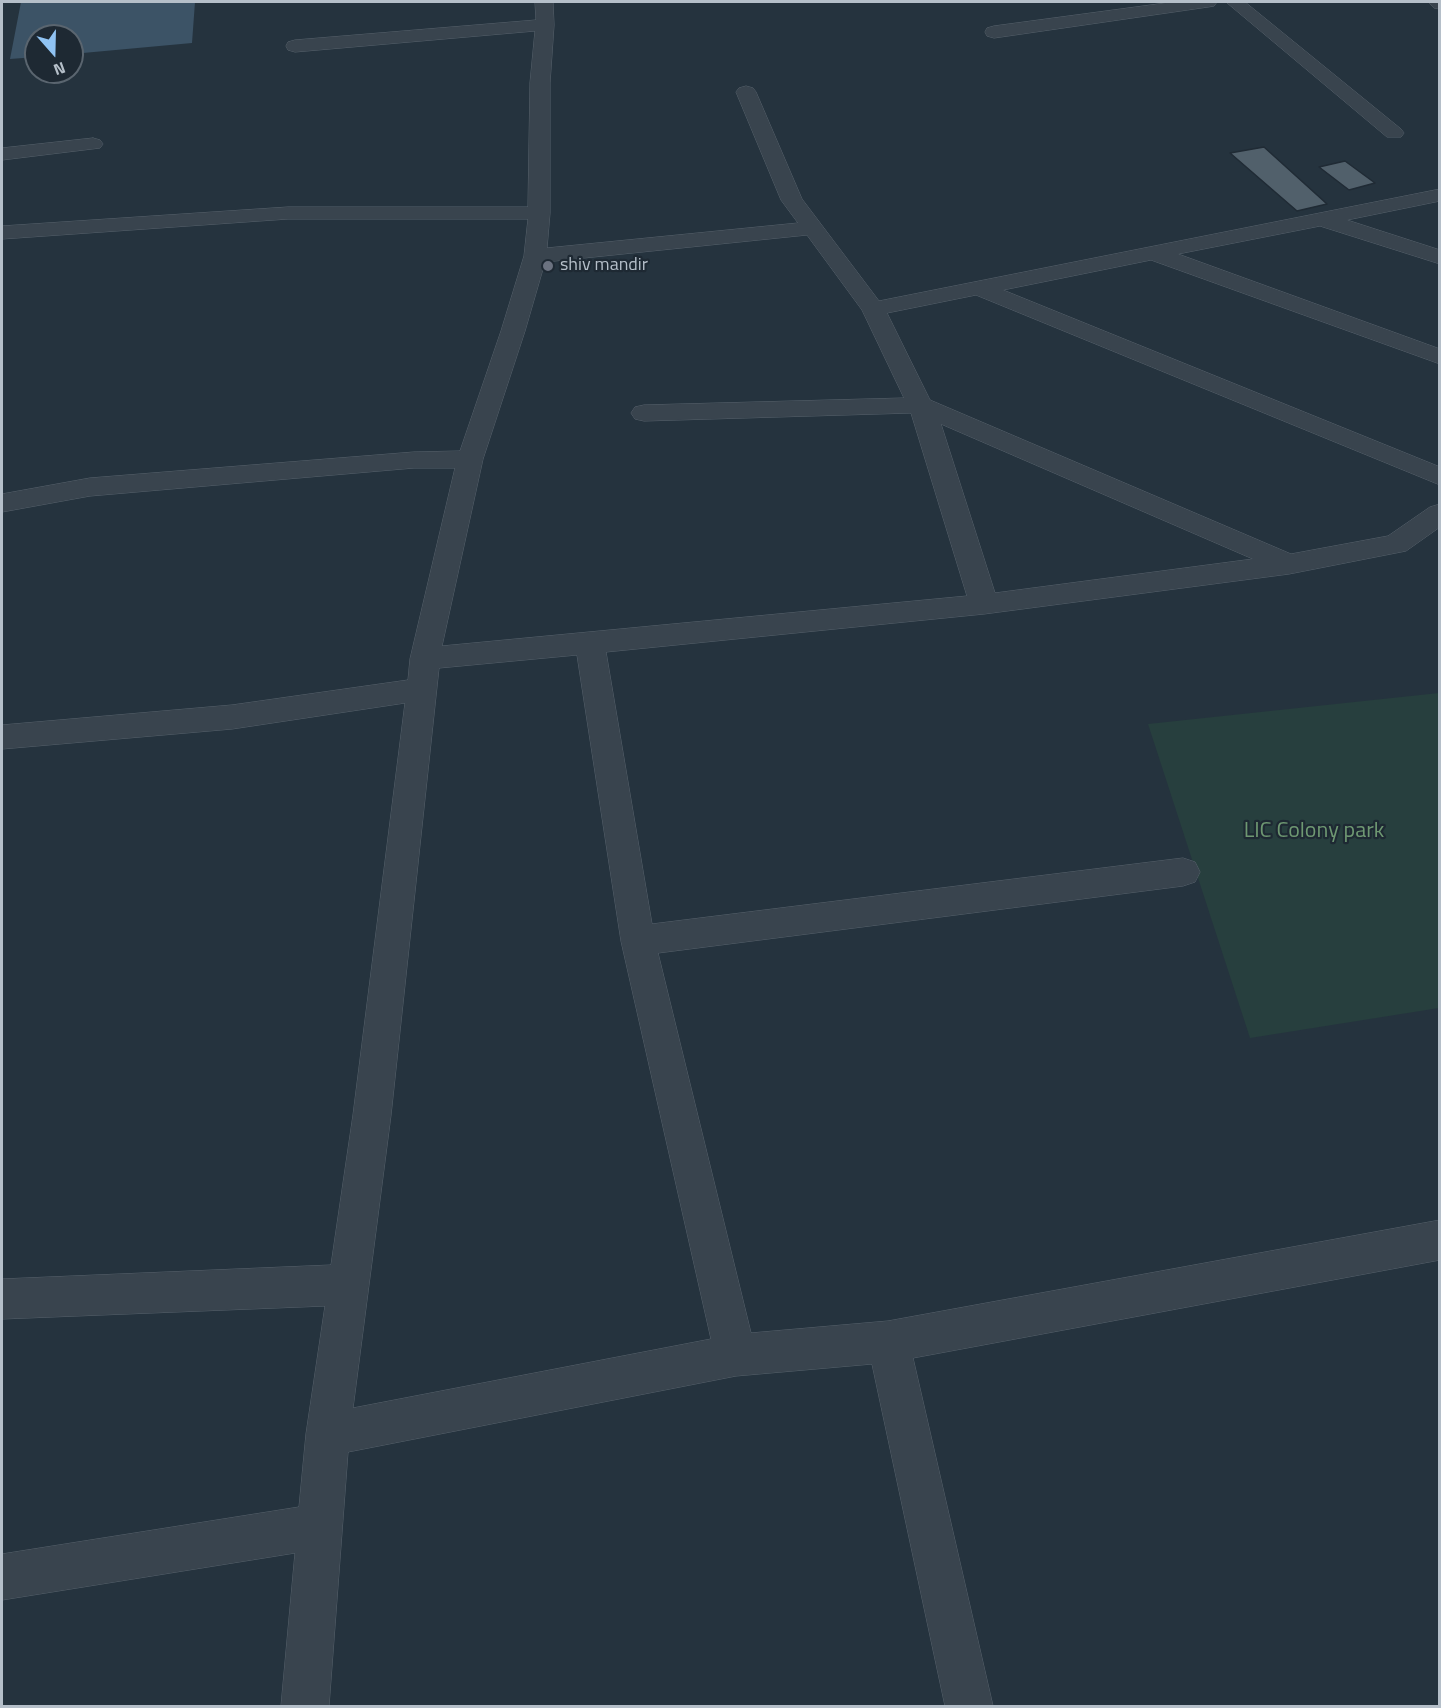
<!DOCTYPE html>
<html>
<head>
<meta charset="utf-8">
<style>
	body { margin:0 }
	#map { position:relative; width:1441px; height:1708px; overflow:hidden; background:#25333e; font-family:"Titillium Web",sans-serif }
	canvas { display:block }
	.frame { position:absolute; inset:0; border:3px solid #b5bfc9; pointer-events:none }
	.north { position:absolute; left:24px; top:24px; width:60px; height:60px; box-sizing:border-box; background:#1e2933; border:2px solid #5a656f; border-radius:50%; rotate:160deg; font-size:16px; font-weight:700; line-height:24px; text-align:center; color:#b5bfc9 }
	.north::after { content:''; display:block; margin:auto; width:21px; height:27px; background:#90c3f3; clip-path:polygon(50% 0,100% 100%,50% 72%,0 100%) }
</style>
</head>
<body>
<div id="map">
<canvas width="1441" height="1708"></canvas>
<div class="frame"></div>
<div class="north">N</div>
</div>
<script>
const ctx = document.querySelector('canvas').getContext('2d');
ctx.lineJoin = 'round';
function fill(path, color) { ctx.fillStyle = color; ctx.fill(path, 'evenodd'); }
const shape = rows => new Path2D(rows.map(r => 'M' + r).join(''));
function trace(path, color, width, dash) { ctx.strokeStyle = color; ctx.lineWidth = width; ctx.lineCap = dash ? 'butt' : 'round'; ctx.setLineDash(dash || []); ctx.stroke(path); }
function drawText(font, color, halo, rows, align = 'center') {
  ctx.font = font + ' "Titillium Web",sans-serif'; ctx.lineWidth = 4.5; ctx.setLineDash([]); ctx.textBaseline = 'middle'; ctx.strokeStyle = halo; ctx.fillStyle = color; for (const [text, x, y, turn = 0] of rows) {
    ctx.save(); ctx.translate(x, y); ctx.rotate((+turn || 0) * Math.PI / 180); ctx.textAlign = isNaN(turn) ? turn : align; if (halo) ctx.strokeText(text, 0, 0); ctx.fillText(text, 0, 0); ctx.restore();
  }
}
fill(shape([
	[1439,693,1439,1008,1250,1038,1148,724]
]), '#273f3e');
fill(shape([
	[21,2,195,2,192,43,72,54,72,36,36,36,36,57,10,59]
]), '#3c5366');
const building = shape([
	[1264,147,1327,204,1297,211,1230,153,1264,147],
	[1345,161,1375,183,1349,190,1319,167,1345,161]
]);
fill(building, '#51606b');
trace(building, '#202b35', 1.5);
const street = shape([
	[535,2,553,2,554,25,550,83,550,213,547,248,798,223,781,200,736,92,739,88,746,86,753,88,756,92,802,199,879,301,1440,189,1440,201,1347,220,1440,250,1440,264,1320,226,1178,254,1440,349,1440,364,1151,260,1003,290,1440,467,1440,485,976,295,887,313,930,400,1291,554,1388,536,1430,507,1440,504,1440,527,1406,551,1289,574,984,614,606,652,652,924,1183,858,1195,862,1200,872,1195,882,1183,886,658,953,751,1333,888,1321,1440,1220,1440,1260,913,1358,993,1706,945,1706,872,1364,736,1376,348,1452,329,1706,281,1706,295,1553,2,1600,2,1554,299,1507,306,1434,325,1306,2,1319,2,1279,331,1265,353,1115,405,703,232,729,2,749,2,725,232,705,408,680,410,659,455,468,414,468,90,496,2,512,2,494,90,478,414,452,460,451,501,331,524,256,528,219,288,219,2,239,2,226,288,207,528,207,530,83,535,31,295,52,288,50,286,46,288,42,295,40,536,20,535,2],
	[807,235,862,310,904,398,644,405,635,407,631,413,635,419,644,421,911,413,967,596,442,646,483,459,525,331,545,262,807,235],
	[941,424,1253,559,995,593,941,424],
	[577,655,621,941,711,1339,353,1408,391,1115,439,668,577,655],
	[1173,2,1217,2,1214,6,1208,7,994,38,987,36,985,32,987,28,994,26,1173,2],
	[1226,2,1245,2,1401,129,1404,133,1401,137,1387,137,1226,2],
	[1428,2,1440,2,1440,9,1434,8,1428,2],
	[93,138,100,140,103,144,100,148,2,160,2,148,93,138]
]);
trace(street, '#57626c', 1);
fill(street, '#39444e');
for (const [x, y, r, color] of [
	[548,266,6,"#6b7280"]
]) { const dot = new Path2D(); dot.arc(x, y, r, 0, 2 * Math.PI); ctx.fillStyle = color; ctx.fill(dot); trace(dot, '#1e2933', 2); }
drawText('18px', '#b5bfc9', '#1e2933', [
	["shiv mandir",560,266]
], 'left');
drawText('22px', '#6e9872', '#1e2933', [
	["LIC Colony park",1314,832]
]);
</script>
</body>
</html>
